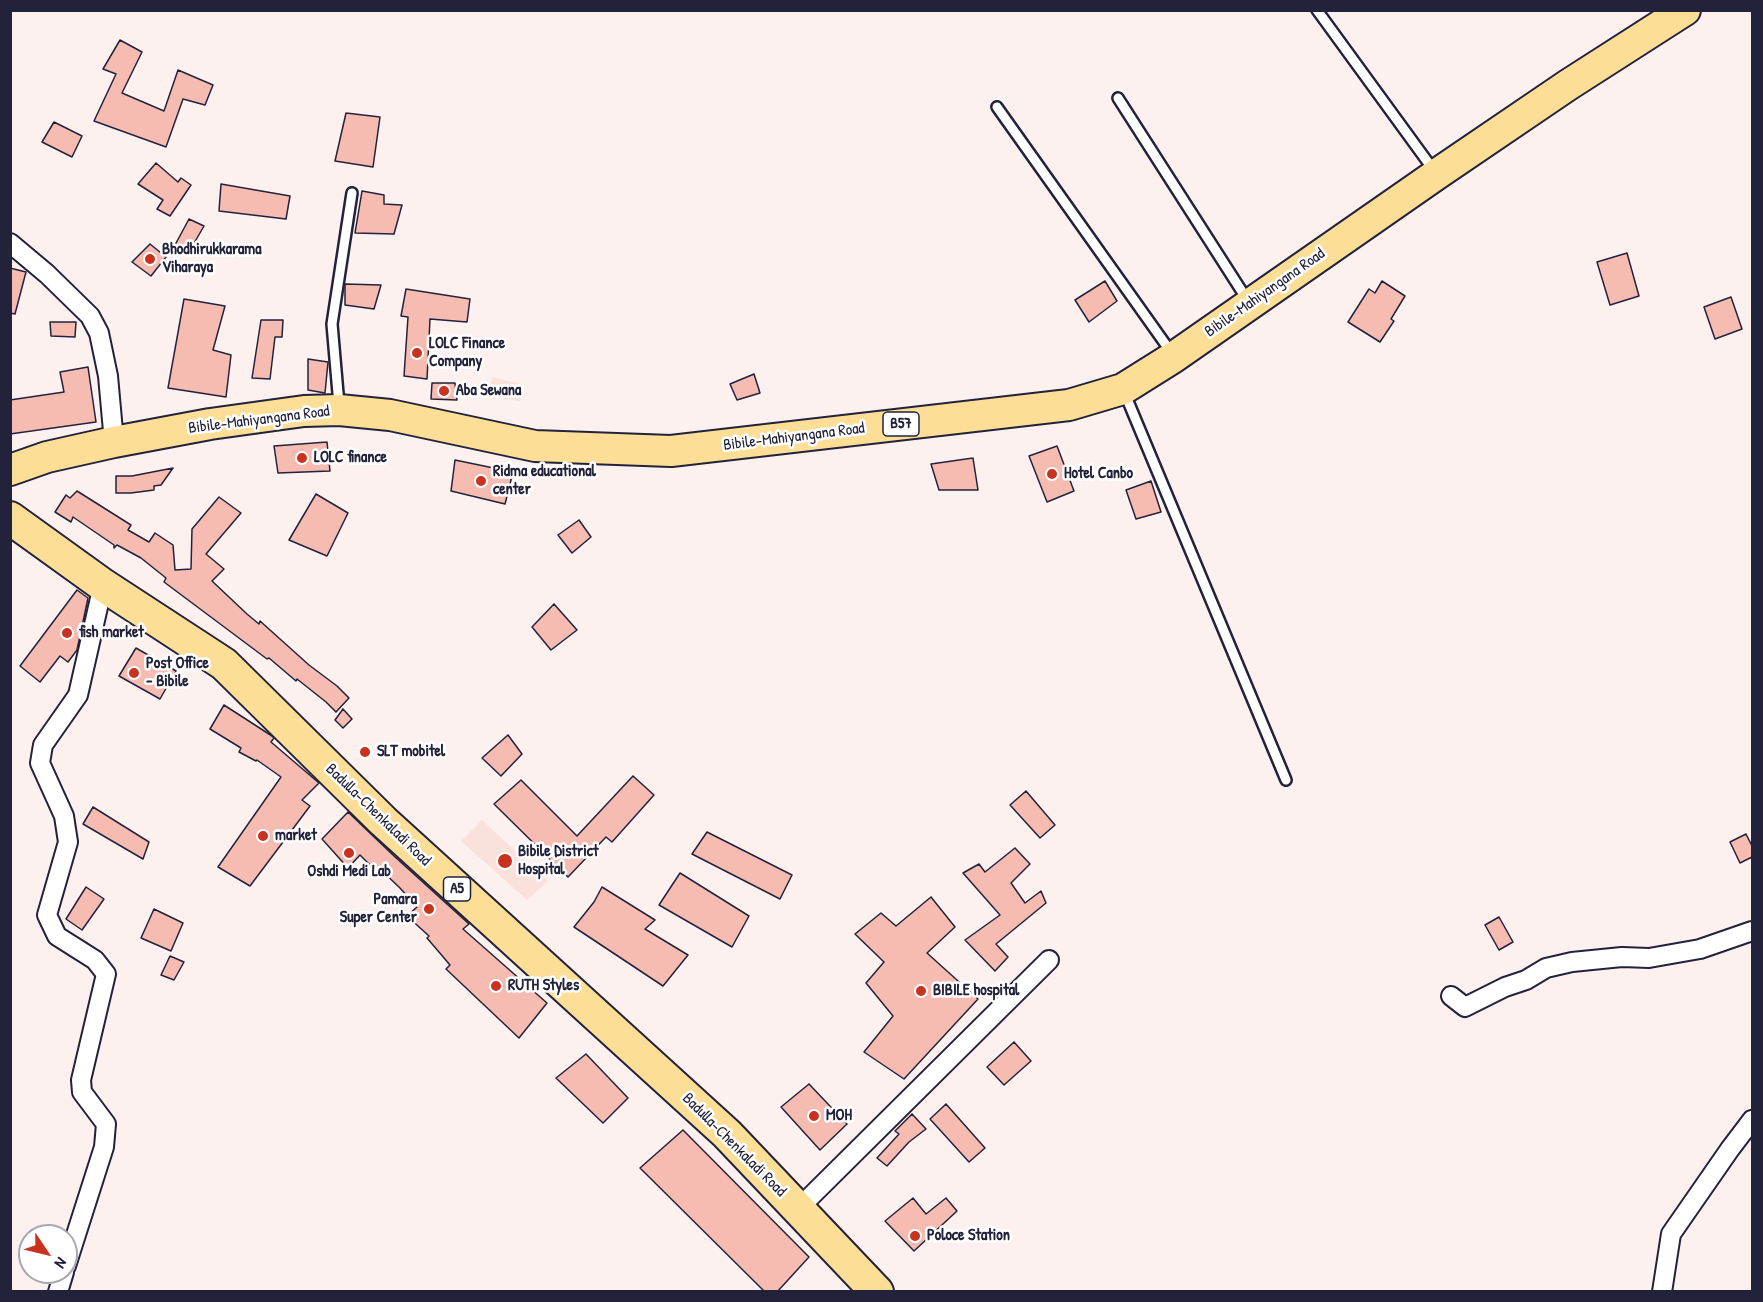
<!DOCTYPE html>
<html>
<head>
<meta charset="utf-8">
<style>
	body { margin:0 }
	#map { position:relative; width:1763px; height:1302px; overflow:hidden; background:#fdf1ef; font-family:"Patrick Hand",sans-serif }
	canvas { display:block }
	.frame { position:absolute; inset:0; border:12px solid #22223b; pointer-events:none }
	.north { position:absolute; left:18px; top:1224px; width:60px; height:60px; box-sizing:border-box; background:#fff; border:2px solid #a7a7b1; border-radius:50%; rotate:125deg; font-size:16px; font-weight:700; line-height:24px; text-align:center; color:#22223b }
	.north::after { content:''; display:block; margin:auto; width:21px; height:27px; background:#c8321e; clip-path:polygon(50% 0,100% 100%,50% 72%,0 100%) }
</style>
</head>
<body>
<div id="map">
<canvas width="1763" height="1302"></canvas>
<div class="frame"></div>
<div class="north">N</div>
</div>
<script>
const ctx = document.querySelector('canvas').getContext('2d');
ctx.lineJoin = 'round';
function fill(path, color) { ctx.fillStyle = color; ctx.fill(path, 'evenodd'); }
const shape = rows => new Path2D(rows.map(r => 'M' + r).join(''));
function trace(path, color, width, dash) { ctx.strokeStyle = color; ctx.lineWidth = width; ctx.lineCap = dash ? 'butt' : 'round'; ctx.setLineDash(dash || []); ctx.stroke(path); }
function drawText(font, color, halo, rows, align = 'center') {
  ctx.font = font + ' "Patrick Hand",sans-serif'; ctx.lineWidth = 5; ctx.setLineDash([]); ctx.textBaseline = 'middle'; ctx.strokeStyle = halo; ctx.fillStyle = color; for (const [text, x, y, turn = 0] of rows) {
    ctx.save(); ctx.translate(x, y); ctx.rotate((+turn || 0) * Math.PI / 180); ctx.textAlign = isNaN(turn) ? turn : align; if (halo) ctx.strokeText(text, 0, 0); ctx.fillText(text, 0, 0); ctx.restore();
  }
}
fill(shape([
	[492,377,522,384,520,401,489,396],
	[482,820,548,881,527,900,461,841]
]), '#fbe1dc');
const building = shape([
	[120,40,142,52,122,93,164,111,178,70,213,85,205,105,183,99,166,147,94,121,116,74,103,69,120,40],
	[346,113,380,117,373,167,335,161,346,113],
	[54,122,82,136,72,157,42,142,54,122],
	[156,163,178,182,181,178,191,185,170,216,157,209,163,200,138,184,156,163],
	[221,184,290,196,286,219,219,211,221,184],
	[362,191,384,195,384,204,402,205,394,234,355,233,362,191],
	[189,219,204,226,189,252,175,245,189,219],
	[150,244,166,257,151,276,132,262,150,244],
	[1627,253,1639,296,1610,305,1597,262,1627,253],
	[10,268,26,272,15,314,10,313,10,268],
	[1105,281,1117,301,1089,322,1075,300,1105,281],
	[1382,281,1405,296,1391,319,1394,321,1380,342,1348,322,1369,289,1375,293,1382,281],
	[345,284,381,285,374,309,345,305,345,284],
	[406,289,470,299,467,322,430,319,427,379,404,376,408,317,401,316,406,289],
	[1731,297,1742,329,1715,339,1704,307,1731,297],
	[184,299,225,306,213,350,231,355,226,397,168,388,184,299],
	[261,320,283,320,282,337,275,337,270,379,252,378,261,320],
	[50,322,76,322,75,337,51,336,50,322],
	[308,359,328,362,325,393,308,390,308,359],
	[88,367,96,422,10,434,10,400,64,392,60,372,88,367],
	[754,374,760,393,737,400,730,384,754,374],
	[432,383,455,383,457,400,431,399,432,383],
	[327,442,330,471,278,473,274,446,327,442],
	[1057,446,1074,491,1047,502,1029,456,1057,446],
	[973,458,978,490,939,490,931,464,973,458],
	[455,460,513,472,505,504,451,491,455,460],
	[173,468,161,485,154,486,154,490,131,493,116,493,116,476,132,476,173,468],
	[1151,481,1161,512,1136,519,1126,490,1151,481],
	[77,491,131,525,128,530,149,542,155,533,173,545,175,570,191,569,192,529,219,497,241,513,206,554,224,569,212,581,247,614,259,624,260,621,309,665,337,686,349,698,336,712,326,702,297,679,296,681,269,658,267,659,164,582,166,578,141,558,117,545,114,548,114,545,73,517,71,522,55,512,66,495,70,498,77,491],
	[316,494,348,513,327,556,289,540,316,494],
	[579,520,591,537,572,553,558,535,579,520],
	[77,590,88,598,77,650,68,662,60,656,40,682,20,666,77,590],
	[554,604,577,630,551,650,532,627,554,604],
	[136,648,176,671,160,699,119,676,136,648],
	[224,705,272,736,274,738,271,742,319,783,302,800,310,806,250,886,218,867,281,777,257,760,256,761,239,752,241,748,210,729,224,705],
	[343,709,352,719,343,728,335,720,343,709],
	[508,735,522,754,501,776,482,758,508,735],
	[633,776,654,795,612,842,606,837,568,877,494,804,521,780,577,836,633,776],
	[1026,791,1055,825,1040,838,1010,805,1026,791],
	[93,807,149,842,143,859,83,824,93,807],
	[348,812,394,856,469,924,463,929,547,1003,519,1038,446,969,450,965,427,938,429,936,407,916,417,907,400,888,379,868,376,871,360,855,348,868,322,839,348,812],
	[707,832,792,875,780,899,692,854,707,832],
	[1746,834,1752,846,1752,857,1740,863,1730,842,1746,834],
	[1015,848,1030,864,1011,883,1025,903,1041,891,1046,903,996,944,1008,957,995,971,965,940,1000,915,963,873,979,864,985,872,1015,848],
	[680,873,749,916,732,947,659,905,680,873],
	[86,887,104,899,82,930,66,919,86,887],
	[602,887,655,920,645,929,688,955,663,986,574,927,594,902,602,887],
	[931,897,955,927,927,953,978,999,904,1079,864,1052,893,1016,866,983,884,962,855,934,881,913,896,926,931,897],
	[154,909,183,923,171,951,141,938,154,909],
	[1499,917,1513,942,1499,950,1485,925,1499,917],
	[170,956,184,962,174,980,161,975,170,956],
	[1014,1042,1031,1061,1004,1085,987,1067,1014,1042],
	[586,1054,628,1098,603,1123,556,1078,586,1054],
	[809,1084,847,1124,820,1150,781,1107,809,1084],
	[946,1104,985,1148,969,1162,930,1119,946,1104],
	[912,1114,926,1129,909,1142,887,1166,877,1158,899,1134,895,1131,912,1114],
	[683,1130,809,1257,777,1292,765,1292,640,1168,683,1130],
	[913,1198,926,1214,946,1198,957,1211,914,1251,885,1221,913,1198]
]);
fill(building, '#f6bbb1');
trace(building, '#22223b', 1.5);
const service = shape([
	[1317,10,1435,172],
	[1118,98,1248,301],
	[997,107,1171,352],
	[1125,394,1286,780],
	[339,405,332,324,352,193]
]);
const minor = shape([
	[10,243,47,274,90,316,99,333,108,376,114,442],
	[1451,996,1465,1007,1505,987,1526,980,1546,968,1572,962,1622,957,1649,958,1700,949,1752,931],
	[798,1209,1049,960],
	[66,1266,104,1147,106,1124,82,1092,81,1080,106,974,95,960,57,936,47,915,68,842,64,816,40,763,43,745,78,695,103,585],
	[58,1292,64,1272],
	[1662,1292,1671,1234,1730,1149,1752,1120]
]);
const primary = shape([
	[10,470,47,457,114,442,210,424,304,411,339,410,390,415,535,446,671,451,1069,405,1123,389,1174,357,1437,174,1568,85,1685,10]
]);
const trunk = shape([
	[10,518,103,585,224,664,383,821,727,1134,877,1292]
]);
trace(service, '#22223b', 14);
trace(minor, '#22223b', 22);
trace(primary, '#22223b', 34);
trace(trunk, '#22223b', 36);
trace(service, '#fff', 9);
trace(minor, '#fff', 18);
trace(primary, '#fdde96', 30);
trace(trunk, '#fdde96', 32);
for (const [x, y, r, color] of [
	[150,259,6,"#c8321e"],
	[417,353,6,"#c8321e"],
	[444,391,6,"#c8321e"],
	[302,458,6,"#c8321e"],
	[1052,474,6,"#c8321e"],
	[481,481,6,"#c8321e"],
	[67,633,6,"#c8321e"],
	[134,673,6,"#c8321e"],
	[365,752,6,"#c8321e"],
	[263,836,6,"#c8321e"],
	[349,853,6,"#c8321e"],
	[505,861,8,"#c8321e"],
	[429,909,6,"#c8321e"],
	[496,986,6,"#c8321e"],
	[921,991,6,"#c8321e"],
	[814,1116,6,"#c8321e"],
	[915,1236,6,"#c8321e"]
]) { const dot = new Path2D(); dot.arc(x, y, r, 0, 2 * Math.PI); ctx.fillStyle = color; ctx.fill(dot); trace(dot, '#fff', 2); }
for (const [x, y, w] of [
	[901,424,36],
	[457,889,27]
]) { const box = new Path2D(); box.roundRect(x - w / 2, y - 12, w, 24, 4.5); ctx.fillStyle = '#fff'; ctx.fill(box); trace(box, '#22223b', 1.5); }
drawText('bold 15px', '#22223b', null, [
	["B57",901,424],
	["A5",457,889]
]);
drawText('bold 16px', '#22223b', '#fff', [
	["Bhodhirukkarama",162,250],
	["Viharaya",162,268],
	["LOLC Finance",429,344],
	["Company",429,362],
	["Aba Sewana",456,391],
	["LOLC finance",314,458],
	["Ridma educational",493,472],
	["center",493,490],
	["Hotel Canbo",1064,474],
	["fish market",79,633],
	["Post Office",146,664],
	["- Bibile",146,682],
	["SLT mobitel",377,752],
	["market",275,836],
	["Bibile District",518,852],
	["Hospital",518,870],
	["Oshdi Medi Lab",349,872,"center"],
	["Pamara",417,900,"right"],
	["Super Center",417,918,"right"],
	["RUTH Styles",508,986],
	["BIBILE hospital",933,991],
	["MOH",826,1116],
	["Poloce Station",927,1236]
], 'left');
drawText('16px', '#22223b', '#fff', [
	["Bibile-Mahiyangana Road",1265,293,-35],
	["Bibile-Mahiyangana Road",259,420,-7],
	["Bibile-Mahiyangana Road",794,437,-7],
	["Badulla-Chenkaladi Road",378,815,44],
	["Badulla-Chenkaladi Road",734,1145,45]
]);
</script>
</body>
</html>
